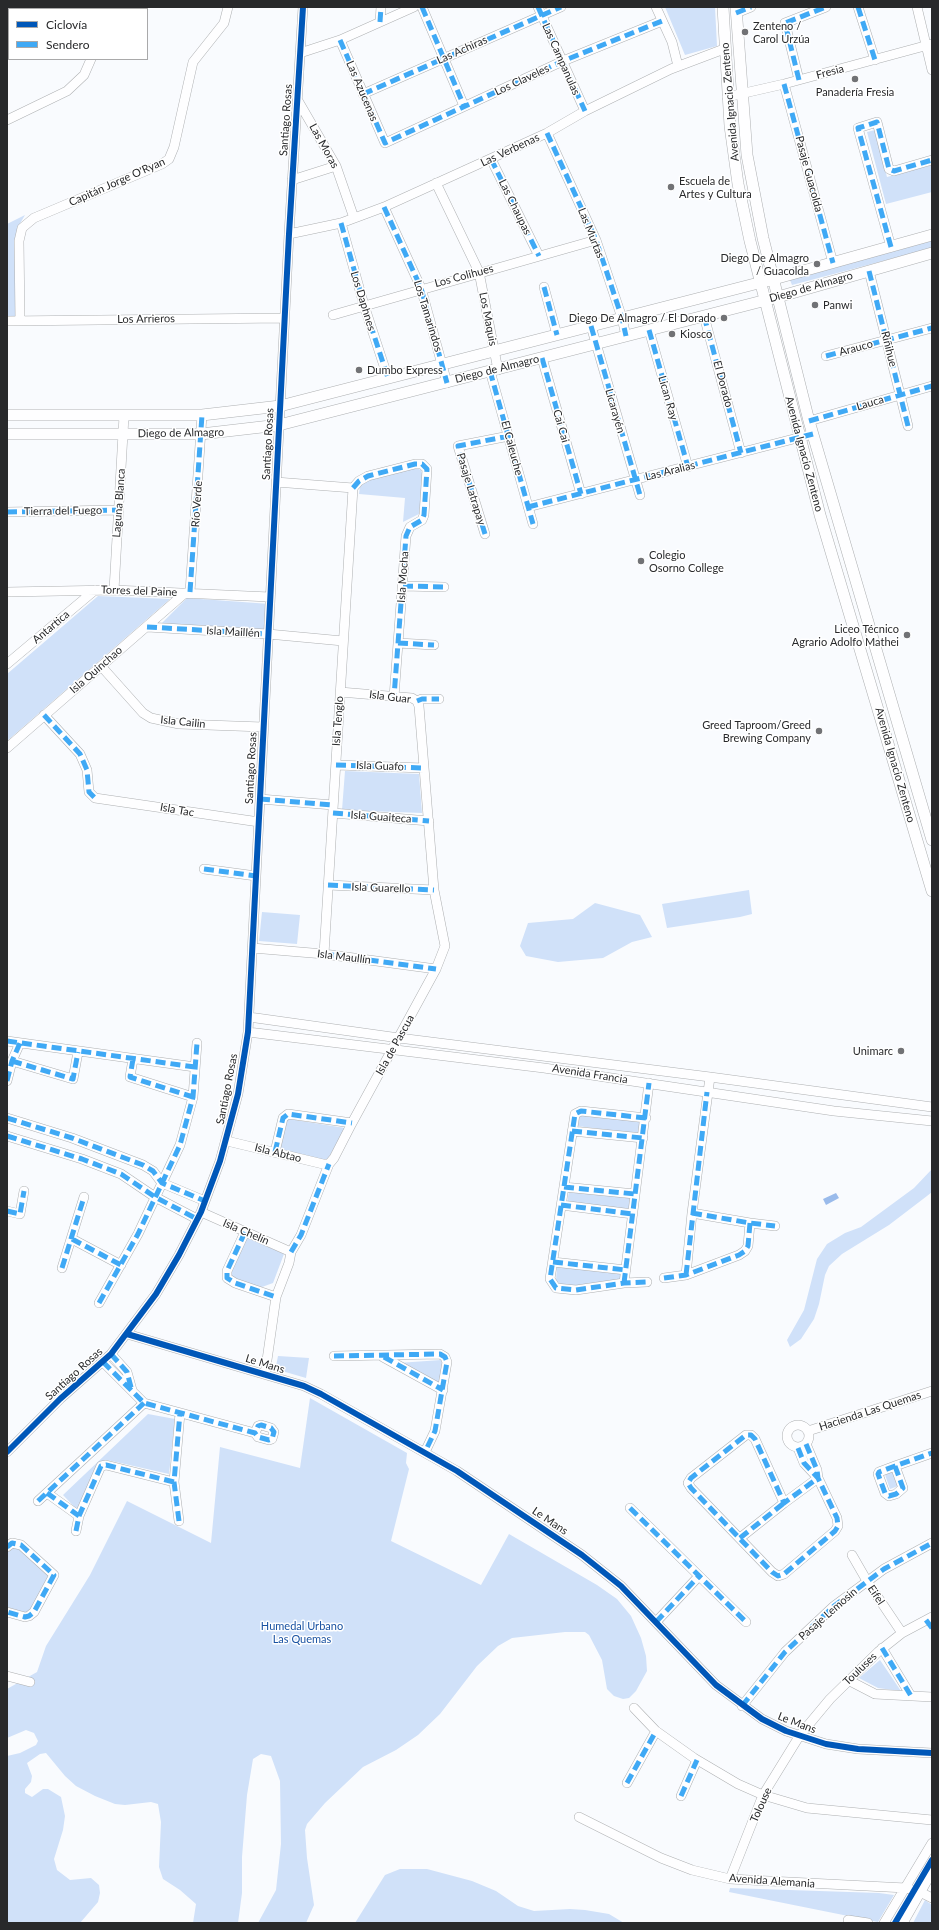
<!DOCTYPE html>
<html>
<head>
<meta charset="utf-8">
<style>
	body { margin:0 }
	#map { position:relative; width:939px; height:1930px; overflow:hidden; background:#f9fbfe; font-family:Lato,sans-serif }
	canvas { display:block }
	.frame { position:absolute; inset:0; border:8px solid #28292b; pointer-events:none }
	.legend { position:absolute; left:8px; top:8px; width:140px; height:52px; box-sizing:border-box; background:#fff; border:1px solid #a9a9aa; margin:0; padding:5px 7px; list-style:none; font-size:12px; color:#28292b }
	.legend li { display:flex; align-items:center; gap:8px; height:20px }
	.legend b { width:20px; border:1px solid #a9a9aa }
</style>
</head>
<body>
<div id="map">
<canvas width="939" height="1930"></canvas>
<div class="frame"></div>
<ul class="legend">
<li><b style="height:5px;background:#0057b8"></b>Ciclovía</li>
<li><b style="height:5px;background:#3fa9f5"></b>Sendero</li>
</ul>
</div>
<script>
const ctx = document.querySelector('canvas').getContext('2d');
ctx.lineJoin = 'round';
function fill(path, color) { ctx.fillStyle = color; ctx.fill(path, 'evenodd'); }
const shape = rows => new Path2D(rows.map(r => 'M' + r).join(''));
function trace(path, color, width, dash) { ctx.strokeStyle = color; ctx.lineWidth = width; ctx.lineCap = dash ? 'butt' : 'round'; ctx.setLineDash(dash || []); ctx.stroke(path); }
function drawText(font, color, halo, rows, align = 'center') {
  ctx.font = font + ' Lato,sans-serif'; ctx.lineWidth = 3; ctx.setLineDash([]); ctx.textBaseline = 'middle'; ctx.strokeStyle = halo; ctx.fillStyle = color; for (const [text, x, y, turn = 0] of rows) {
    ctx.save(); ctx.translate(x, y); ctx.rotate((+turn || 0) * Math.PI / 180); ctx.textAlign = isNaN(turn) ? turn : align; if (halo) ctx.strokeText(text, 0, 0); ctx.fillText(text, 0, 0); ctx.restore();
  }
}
fill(shape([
	[665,7,715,7,717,46,685,55],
	[875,130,887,177,932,165,932,192,886,204,867,132],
	[25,215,18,227,16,235,15,316,7,316,7,224],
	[932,240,932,248,792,285,790,280],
	[416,468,421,470,423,477,419,514,403,522,405,498,359,494,360,486,367,479],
	[98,596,170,599,7,741,7,674],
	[187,598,270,604,268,632,161,624],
	[345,771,419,774,422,813,342,810],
	[749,890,752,914,740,917,667,928,662,904],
	[595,903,640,915,652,937,632,942,603,958,558,962,526,956,520,946,528,923,573,919],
	[262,912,300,915,297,944,259,941],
	[578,1114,640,1122,638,1134,577,1126],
	[289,1119,345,1128,328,1159,320,1163,281,1152,278,1148,284,1122],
	[932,1169,932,1192,927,1196,889,1225,842,1254,829,1266,825,1275,819,1304,814,1319,801,1339,790,1347,787,1340,804,1310,817,1259,827,1244,845,1233,861,1227,914,1188],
	[569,1191,631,1198,629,1210,567,1203],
	[249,1238,284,1254,273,1283,262,1287,241,1283,231,1276,230,1268,245,1239],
	[557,1266,622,1273,620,1279,576,1287,560,1284,556,1280],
	[278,1356,309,1358,306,1378,282,1371,276,1366],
	[441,1360,444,1365,441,1386,398,1363],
	[310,1398,407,1453,406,1463,409,1469,391,1541,481,1585,509,1534,597,1585,617,1599,631,1616,641,1638,646,1656,647,1671,636,1691,629,1698,623,1699,614,1696,607,1689,602,1660,589,1635,585,1632,565,1632,512,1638,498,1646,477,1666,440,1714,418,1735,396,1750,363,1767,325,1803,307,1824,305,1830,307,1858,314,1905,306,1923,258,1923,276,1890,281,1844,280,1781,271,1756,261,1754,253,1759,247,1795,242,1857,242,1893,238,1923,193,1923,196,1904,180,1890,163,1879,159,1867,161,1822,158,1804,151,1802,125,1805,115,1804,95,1796,76,1786,65,1776,46,1753,40,1754,27,1763,32,1776,31,1782,25,1789,25,1793,32,1797,43,1789,48,1789,61,1797,65,1816,63,1830,54,1859,57,1870,70,1880,91,1878,99,1885,100,1893,98,1902,80,1923,7,1923,7,1756,20,1753,36,1745,38,1741,34,1733,26,1730,7,1738,7,1689,37,1672,46,1646,90,1575,127,1501,211,1543,220,1447,300,1468],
	[148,1414,175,1419,169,1474,107,1460,98,1464,81,1514,63,1495],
	[895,1468,901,1485,890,1489,884,1472],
	[13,1547,18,1548,48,1574,49,1579,30,1610,25,1613,7,1607,7,1553],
	[880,1660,901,1691,878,1688,859,1678],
	[400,1869,427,1869,472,1881,496,1891,518,1906,534,1911,570,1909,585,1910,609,1914,624,1923,355,1923,385,1875],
	[730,1888,879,1893,894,1895,878,1922,729,1892],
	[925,1900,932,1905,932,1923,913,1923]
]), '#d0e1f9');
fill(shape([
	[836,1193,839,1198,826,1205,823,1199]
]), '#9abbeb');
const minor = shape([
	[422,7,464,106],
	[538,7,585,111],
	[656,7,672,42,678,66],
	[858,7,875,60],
	[917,7,932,70],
	[102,9,102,7],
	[736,13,751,7],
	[7,18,9,11],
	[380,22,381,7],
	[340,40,385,143,563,61,662,21],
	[300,53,340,40,414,7],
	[799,80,785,23,826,7],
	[784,84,833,263],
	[363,94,561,7],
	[727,97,784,84,932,44],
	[297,99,336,166,354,218],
	[7,120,67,91,84,75,91,59],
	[547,133,596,240,622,318,626,336],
	[491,159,539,256],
	[292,180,336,166],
	[436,183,479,272,498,370],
	[384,207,421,288,447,383],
	[341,223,364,305,388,378],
	[289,234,341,223,384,207,547,133,585,111,671,69,724,49],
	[891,247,858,128,877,122,889,169,894,171,932,160],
	[869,271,908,426],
	[544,287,557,335],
	[333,315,596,240],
	[704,316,741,453],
	[7,321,284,318],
	[20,321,19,241,22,228,34,218,162,164,169,159,174,147,193,62,224,23,228,7],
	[591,326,640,495],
	[649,330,688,467],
	[826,356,932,328],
	[542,358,581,494],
	[490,371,533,524],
	[809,421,932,386],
	[276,482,353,488],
	[353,488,359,481,368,476,415,464,422,464,427,469,424,515,422,520,410,527,406,536,394,697],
	[528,507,813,434],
	[7,512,119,510],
	[485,534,458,446,509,436],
	[403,586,444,587],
	[114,590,124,416],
	[7,592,114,590,270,597],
	[190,592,202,415],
	[147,627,268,634,343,641],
	[398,643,434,645],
	[7,664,95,590],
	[101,666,143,713,151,718,179,724,263,727],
	[340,692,412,698,417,701],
	[417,701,422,699,439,699],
	[44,715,80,754,87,770,89,792,95,798,259,822],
	[7,748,185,593],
	[336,765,424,768],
	[260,799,333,805],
	[333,813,429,821],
	[204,869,256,876],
	[328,885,434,890],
	[252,948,324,954,436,969],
	[324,954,353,488],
	[249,1017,399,1038,710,1077,932,1107],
	[248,1032,544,1068,834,1111,932,1121],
	[7,1041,195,1067],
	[133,1059,130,1077,193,1097],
	[12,1061,73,1079,78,1052],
	[7,1081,12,1061,20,1043],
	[7,1118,72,1138,143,1165,153,1171,162,1183,205,1201],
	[646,1118,581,1111,575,1114,550,1279,556,1288,576,1290,624,1283,647,1282],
	[572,1131,643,1138],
	[7,1136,82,1159,121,1174,155,1197,197,1219],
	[227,1141,323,1164,329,1164],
	[275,1152,283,1118,288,1114,352,1123],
	[564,1187,635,1194],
	[561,1205,633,1214],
	[7,1211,20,1214,24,1191],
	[201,1212,291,1252],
	[692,1213,750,1223,775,1226],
	[245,1232,227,1271,227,1278,235,1283,276,1297],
	[72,1239,121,1265],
	[553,1262,626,1270],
	[62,1268,84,1197],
	[686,1275,692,1213,710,1077],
	[664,1278,686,1275,739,1255,745,1251,748,1246,750,1223],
	[624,1283,649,1083],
	[99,1303,138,1234,180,1145,193,1097,197,1043],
	[127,1334,304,1386,321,1394,457,1471,582,1555,621,1586,716,1685,762,1719,786,1731,826,1744,858,1749,932,1753],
	[111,1354,127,1372,132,1390],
	[334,1356,440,1354,445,1357,447,1362,435,1431,425,1452],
	[383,1357,443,1390],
	[103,1362,144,1403,255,1433,258,1437,269,1440,272,1439,274,1432,271,1428,261,1425,258,1426,255,1433],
	[265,1374,276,1297,289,1263,291,1252,301,1235,329,1164,334,1158,352,1123,436,969,445,946,434,890,419,706,417,701],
	'787 1436a11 11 0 1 1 22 0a11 11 0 1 1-22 0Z',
	[808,1431,932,1391],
	[806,1444,817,1470,818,1478,837,1518,838,1526,835,1531,784,1574,778,1576,772,1572,691,1488,688,1483,691,1478,746,1435,751,1435,755,1439,784,1503,818,1478],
	[798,1448,804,1463,818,1478],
	[7,1452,60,1399,111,1354,156,1294,179,1255,201,1212,220,1161,238,1094,248,1032,289,234,303,7],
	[895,1466,903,1488,896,1494,889,1496,885,1493,878,1474,879,1472,895,1466,932,1453],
	[47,1493,79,1516],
	[38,1501,144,1403],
	[630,1508,746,1622],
	[179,1521,174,1482,180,1413],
	[76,1531,79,1516,101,1466,106,1465,174,1482],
	[740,1538,784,1503],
	[7,1547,12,1543,21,1545,54,1575,34,1612,29,1616,25,1617,7,1612],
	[852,1555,867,1581,902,1633],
	[656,1622,699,1576],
	[882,1648,911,1696],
	[7,1676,30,1682],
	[848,1680,875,1694,932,1697],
	[742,1706,785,1652,834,1606,884,1569,932,1543],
	[634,1708,656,1731,694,1758,738,1784,763,1795,807,1808,932,1820],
	[627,1783,656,1731],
	[681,1796,697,1760],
	[579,1817,661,1858,692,1870,730,1879,906,1888,920,1892,932,1898],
	[730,1879,763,1795,800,1735,830,1699,878,1652,902,1633,932,1617],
	[848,1920,868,1923],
	[884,1923,932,1843],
	[903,1923,932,1872]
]);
const major = shape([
	[723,7,730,126,738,184,750,241,820,515,932,891],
	[736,7,747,155,763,238,809,421,932,840],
	[7,415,202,415,280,406,774,279,932,235],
	[7,434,201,434,279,425,778,297,932,253]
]);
trace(minor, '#aeb0b2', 10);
trace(major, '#aeb0b2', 12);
trace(minor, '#fefeff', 9);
trace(major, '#fefeff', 11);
trace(shape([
	[422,7,464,106],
	[538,7,585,111],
	[858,7,875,60],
	[736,13,751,7],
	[380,22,381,7],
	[340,40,385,143,563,61,662,21],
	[799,80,785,23,826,7],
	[784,84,833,263],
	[363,94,561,7],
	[547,133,596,240,622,318,626,336],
	[491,159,539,256],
	[384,207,421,288,447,383],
	[341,223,364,305,388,378],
	[891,247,858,128,877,122,889,169,894,171,932,160],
	[869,271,908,426],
	[544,287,557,335],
	[704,316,741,453],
	[591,326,640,495],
	[649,330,688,467],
	[826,356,932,328],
	[542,358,581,494],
	[490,371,533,524],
	[809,421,932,386],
	[353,488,359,481,368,476,415,464,422,464,427,469,424,515,422,520,410,527,406,536,394,697],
	[528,507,813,434],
	[7,512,119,510],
	[485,534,458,446,509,436],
	[403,586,444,587],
	[190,592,202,415],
	[147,627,268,634],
	[398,643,434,645],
	[417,701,422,699,439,699],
	[44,715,80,754,87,770,89,792,95,798],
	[336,765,424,768],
	[260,799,333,805],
	[333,813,429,821],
	[204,869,256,876],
	[328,885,434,890],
	[324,954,436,969],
	[7,1041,195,1067],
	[133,1059,130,1077,193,1097],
	[12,1061,73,1079,78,1052],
	[7,1081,12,1061,20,1043],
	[7,1118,72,1138,143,1165,153,1171,162,1183,205,1201],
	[646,1118,581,1111,575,1114,550,1279,556,1288,576,1290,624,1283,647,1282],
	[572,1131,643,1138],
	[7,1136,82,1159,121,1174,155,1197,197,1219],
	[275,1152,283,1118,288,1114,352,1123],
	[564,1187,635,1194],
	[561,1205,633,1214],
	[7,1211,20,1214,24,1191],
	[692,1213,750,1223,775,1226],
	[245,1232,227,1271,227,1278,235,1283,276,1297],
	[72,1239,121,1265],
	[291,1252,301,1235,329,1164],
	[553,1262,626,1270],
	[62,1268,84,1197],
	[686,1275,707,1092],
	[664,1278,686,1275,739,1255,745,1251,748,1246,750,1223],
	[624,1283,649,1083],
	[99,1303,138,1234,180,1145,193,1097,197,1043],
	[111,1354,127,1372,132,1391],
	[334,1356,440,1354,445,1357,447,1362,435,1431,425,1452],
	[384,1357,443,1390],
	[103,1362,144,1403,255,1433,258,1437,269,1440,272,1439,274,1432,271,1428,261,1425,258,1426,255,1433],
	[806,1444,817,1470,818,1478,837,1518,838,1526,835,1531,784,1574,778,1576,772,1572,691,1488,688,1483,691,1478,746,1435,751,1435,755,1439,784,1503,818,1478],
	[798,1448,804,1463,818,1478],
	[895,1466,903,1488,896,1494,889,1496,885,1493,878,1474,879,1472,895,1466,932,1453],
	[47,1493,79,1516],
	[38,1501,144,1403],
	[630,1508,746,1622],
	[179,1521,174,1482,180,1413],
	[76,1531,79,1516,101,1466,106,1465,174,1482],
	[740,1538,784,1503],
	[7,1547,12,1543,21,1545,54,1575,34,1612,29,1616,25,1617,7,1612],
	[926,1620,932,1628],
	[656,1622,699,1576],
	[882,1648,911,1696],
	[742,1706,785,1652,834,1606,884,1569,932,1543],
	[627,1783,656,1731],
	[681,1796,697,1760]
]), '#3fa9f5', 5, [10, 5]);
trace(shape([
	[127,1334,304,1386,321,1394,457,1471,582,1555,621,1586,716,1685,762,1719,786,1731,826,1744,858,1749,932,1753],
	[7,1452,60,1399,111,1354,156,1294,179,1255,201,1212,220,1161,238,1094,248,1032,289,234,303,7],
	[895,1923,932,1860]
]), '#0057b8', 6);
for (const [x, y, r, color] of [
	[745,32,4,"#717275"],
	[855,79,4,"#717275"],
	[671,187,4,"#717275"],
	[817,264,4,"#717275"],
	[815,305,4,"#717275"],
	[724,318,4,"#717275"],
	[672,334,4,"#717275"],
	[359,370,4,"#717275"],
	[641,561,4,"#717275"],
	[907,635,4,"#717275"],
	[819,731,4,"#717275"],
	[901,1051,4,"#717275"]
]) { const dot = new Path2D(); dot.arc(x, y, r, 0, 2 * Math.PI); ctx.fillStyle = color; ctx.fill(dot); trace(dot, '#fff', 1.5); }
drawText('11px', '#28292b', '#fff', [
	["Zenteno /",753,26],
	["Carol Urzúa",753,39],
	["Panadería Fresia",855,92,"center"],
	["Escuela de",679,181],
	["Artes y Cultura",679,194],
	["Diego De Almagro",809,258,"right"],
	["/ Guacolda",809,271,"right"],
	["Panwi",823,305],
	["Diego De Almagro / El Dorado",716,318,"right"],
	["Kiosco",680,334],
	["Dumbo Express",367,370],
	["Colegio",649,555],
	["Osorno College",649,568],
	["Liceo Técnico",899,629,"right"],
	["Agrario Adolfo Mathei",899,642,"right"],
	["Greed Taproom/Greed",811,725,"right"],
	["Brewing Company",811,738,"right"],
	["Unimarc",893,1051,"right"]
], 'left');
drawText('11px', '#28292b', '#fff', [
	["Las Achiras",462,50,-24],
	["Las Campanulas",561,59,66],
	["Fresia",830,72,-15],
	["Los Claveles",522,80,-25],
	["Las Azucenas",362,91,67],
	["Avenida Ignacio Zenteno",730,102,-95],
	["Santiago Rosas",286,120,-86],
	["Las Moras",324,146,61],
	["Las Verbenas",510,150,-25],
	["Pasaje Guacolda",809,174,75],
	["Capitán Jorge O'Ryan",117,182,-24],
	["Las Chaupas",515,207,64],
	["Las Murtas",591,233,68],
	["Los Colihues",464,276,-15],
	["Diego de Almagro",811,287,-16],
	["Los Daphnes",363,301,73],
	["Los Tamarindos",428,316,73],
	["Los Arrieros",146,319,-1],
	["Los Maquis",488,319,79],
	["Arauco",856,348,-15],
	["Riñihue",889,349,76],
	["Diego de Almagro",497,369,-14],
	["El Dorado",723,384,75],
	["Lican Ray",668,398,74],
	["Lauca",870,403,-17],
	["Licarayén",615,411,74],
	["Cai Cai",561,426,74],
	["Diego de Almagro",181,433,-1],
	["Santiago Rosas",268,444,-87],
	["El Caleuche",512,448,75],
	["Avenida Ignacio Zenteno",804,454,75],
	["Las Aralias",670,471,-14],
	["Pasaje Latrapay",471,489,73],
	["Laguna Blanca",119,503,-86],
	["Río Verde",197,504,-86],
	["Tierra del Fuego",63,511,-1],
	["Isla Mocha",403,577,-86],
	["Torres del Paine",139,591,2],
	["Antartica",51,627,-40],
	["Isla Maillén",233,632,3],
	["Isla Quinchao",96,670,-41],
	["Isla Guar",390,697,7],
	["Isla Tenglo",338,721,-86],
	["Isla Cailin",183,722,6],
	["Avenida Ignacio Zenteno",895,765,74],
	["Isla Guafo",380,766,2],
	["Santiago Rosas",251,768,-87],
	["Isla Tac",177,810,10],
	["Isla Guaiteca",381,817,4],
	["Isla Guarello",381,888,2],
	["Isla Maullín",344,957,7],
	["Isla de Pascua",395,1045,-61],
	["Avenida Francia",590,1074,9],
	["Santiago Rosas",227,1089,-79],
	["Isla Abtao",278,1153,14],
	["Isla Chelín",246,1232,23],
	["Le Mans",265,1364,17],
	["Santiago Rosas",74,1374,-42],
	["Hacienda Las Quemas",870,1411,-18],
	["Le Mans",550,1521,34],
	["Eifel",876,1595,56],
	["Pasaje Lemosin",828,1614,-41],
	["Touluses",860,1669,-44],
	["Le Mans",797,1723,21],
	["Tolouse",761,1805,-66],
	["Avenida Alemania",772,1881,4]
]);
drawText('11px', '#1952a2', '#fff', [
	["Humedal Urbano",302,1626],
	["Las Quemas",302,1639]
]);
</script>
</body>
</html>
